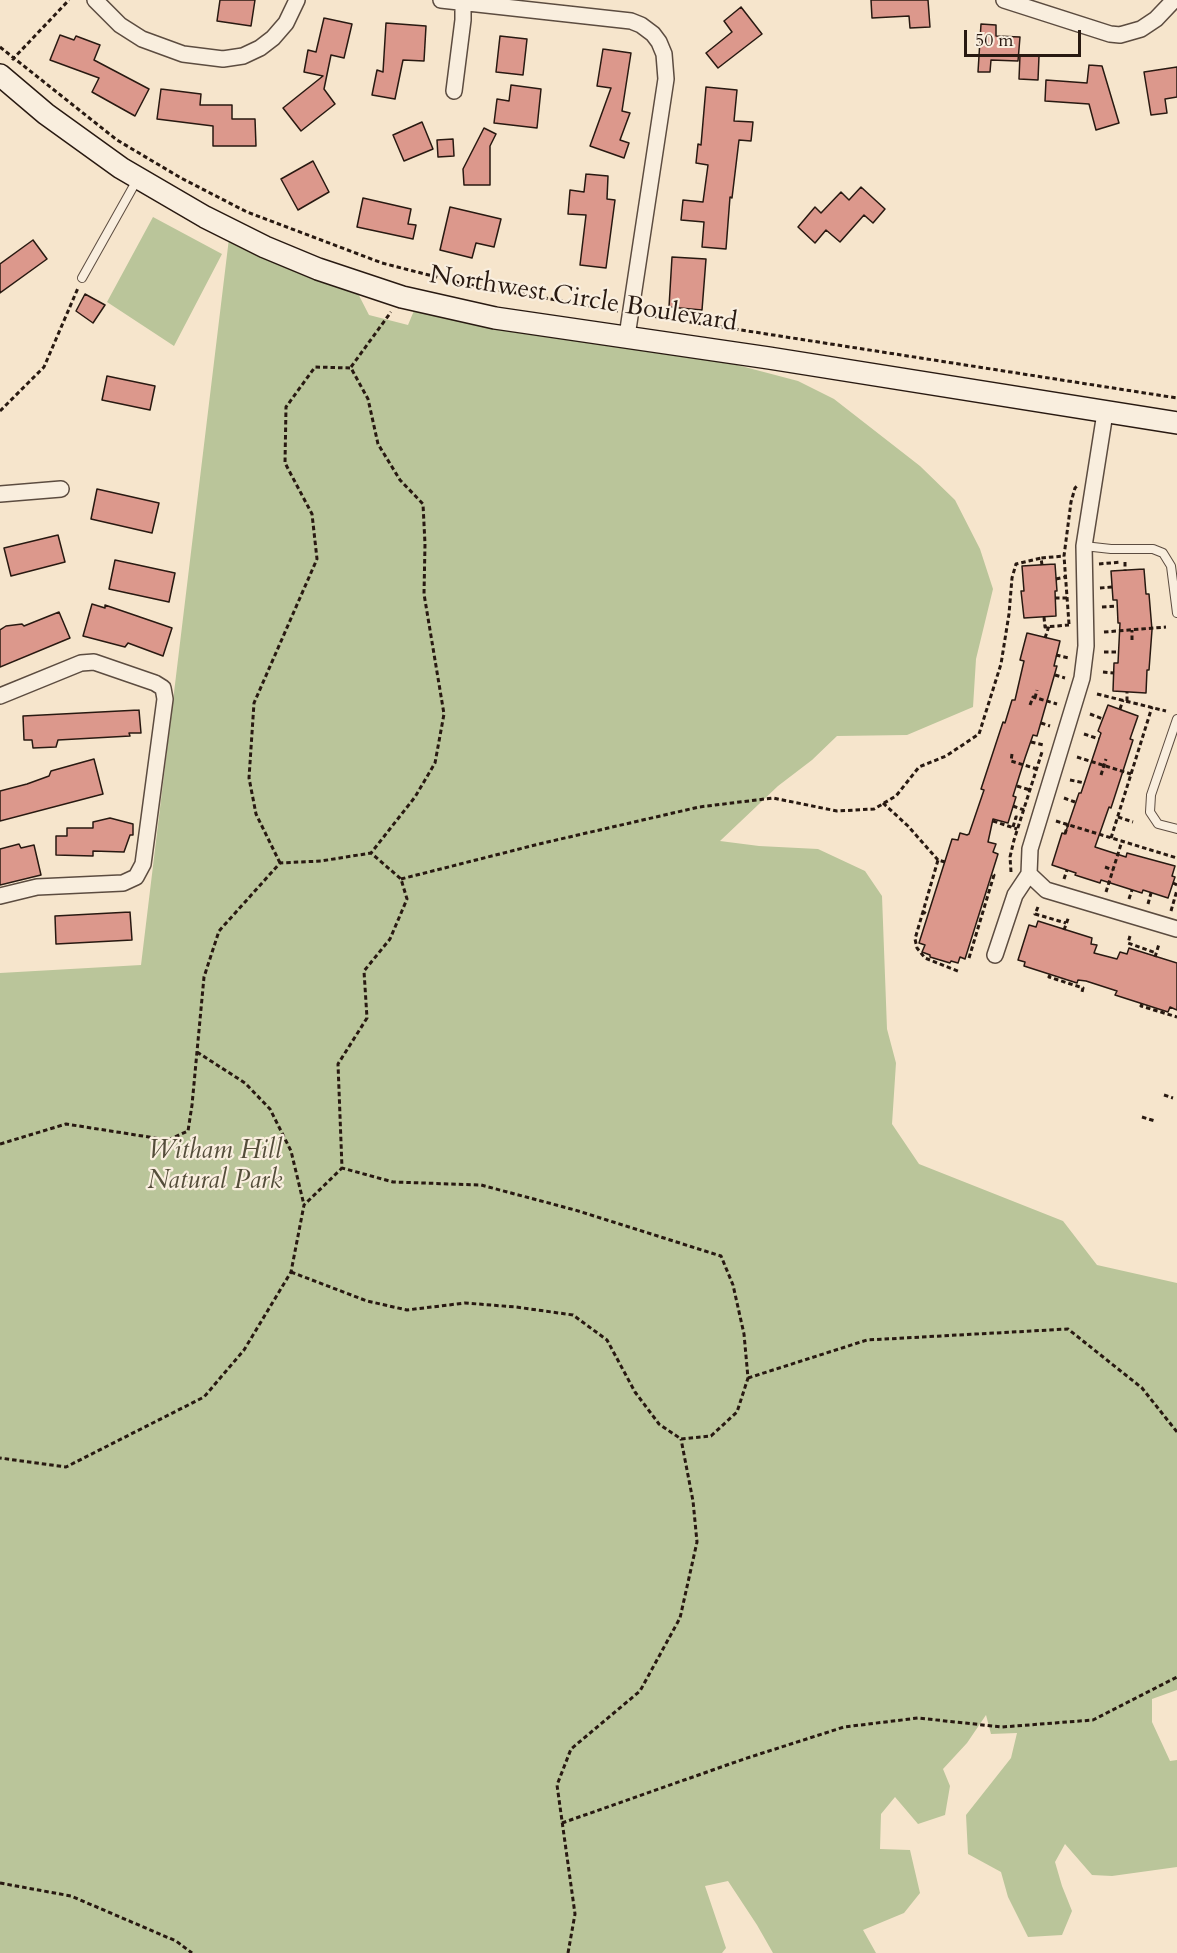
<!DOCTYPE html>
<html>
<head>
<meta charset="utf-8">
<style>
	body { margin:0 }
	#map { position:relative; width:1177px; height:1953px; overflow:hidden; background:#f6e5cc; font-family:Cardo,serif }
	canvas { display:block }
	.scale { position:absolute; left:964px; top:30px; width:117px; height:27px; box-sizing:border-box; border:3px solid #281911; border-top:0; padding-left:8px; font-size:18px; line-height:21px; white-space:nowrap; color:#281911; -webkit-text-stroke:4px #f9eede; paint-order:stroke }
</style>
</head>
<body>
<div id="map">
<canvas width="1177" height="1953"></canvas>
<div class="scale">50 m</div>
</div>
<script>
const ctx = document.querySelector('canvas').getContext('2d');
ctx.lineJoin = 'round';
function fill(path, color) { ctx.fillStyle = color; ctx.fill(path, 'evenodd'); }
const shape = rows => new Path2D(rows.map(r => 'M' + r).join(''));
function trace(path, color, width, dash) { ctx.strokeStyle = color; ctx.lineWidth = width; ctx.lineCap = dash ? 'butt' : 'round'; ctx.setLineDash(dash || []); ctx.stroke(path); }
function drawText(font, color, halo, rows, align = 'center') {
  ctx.font = font + ' Cardo,serif'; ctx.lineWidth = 4.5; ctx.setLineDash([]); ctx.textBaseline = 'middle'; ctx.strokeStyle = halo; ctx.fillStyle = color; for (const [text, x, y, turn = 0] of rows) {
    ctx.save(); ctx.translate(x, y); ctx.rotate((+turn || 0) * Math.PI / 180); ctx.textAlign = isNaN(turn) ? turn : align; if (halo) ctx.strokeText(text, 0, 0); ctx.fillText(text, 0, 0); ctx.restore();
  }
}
fill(shape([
	[153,217,222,254,174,346,107,302],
	[230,230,351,280,369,315,408,325,418,301,627,336,798,381,834,399,920,466,955,500,980,549,993,589,976,659,973,707,907,735,837,736,812,760,778,786,720,841,759,846,818,849,865,871,882,896,887,1029,896,1063,892,1124,919,1164,1063,1221,1097,1265,1177,1283,1177,1690,1152,1699,1152,1722,1170,1761,1177,1760,1177,1867,1112,1876,1092,1875,1065,1844,1055,1862,1062,1886,1072,1911,1062,1935,1028,1937,1008,1897,1001,1872,968,1854,966,1815,1011,1758,1017,1733,991,1734,986,1715,967,1743,943,1769,950,1786,945,1815,918,1824,895,1797,881,1814,880,1849,910,1850,920,1893,904,1913,863,1930,876,1953,773,1953,757,1925,728,1881,705,1886,726,1948,722,1953,0,1953,0,973,141,965]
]), '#bac59a');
const building = shape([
	[220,0,255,0,251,26,217,21,220,0],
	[871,0,928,0,930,27,910,28,909,16,872,18,871,0],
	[741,7,762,34,718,68,706,53,732,32,724,21,741,7],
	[324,18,352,24,344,58,331,55,324,89,335,104,301,131,283,108,323,76,304,72,308,50,316,52,324,18],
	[386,23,426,26,424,61,403,60,395,99,372,95,377,70,383,72,386,23],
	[981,24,996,25,996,36,1020,37,1018,61,991,60,990,72,978,72,981,24],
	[60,35,74,40,76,36,100,45,94,60,149,89,135,116,92,92,99,78,50,60,60,35],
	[500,36,527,39,523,75,496,72,500,36],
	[603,49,631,53,622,111,630,113,620,140,629,143,624,158,590,146,611,88,597,86,603,49],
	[1020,55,1039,56,1038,80,1019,79,1020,55],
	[1089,65,1102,66,1119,123,1096,130,1089,104,1045,101,1046,80,1087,83,1089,65],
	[1177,67,1177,97,1165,99,1167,113,1151,115,1144,72,1177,67],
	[511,85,541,89,537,128,494,123,497,99,509,101,511,85],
	[706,87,737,90,734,121,753,122,751,141,739,140,732,198,730,197,726,249,702,247,704,222,681,220,683,200,703,202,708,165,696,163,698,144,701,145,706,87],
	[161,89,201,94,200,105,232,105,232,119,255,119,256,146,213,146,213,126,157,119,161,89],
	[422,122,433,149,404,161,393,135,422,122],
	[484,128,496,134,490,146,490,185,464,185,463,169,484,128],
	[453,139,454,156,438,157,437,140,453,139],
	[313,161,329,192,298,210,281,179,313,161],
	[586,174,608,176,607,199,615,200,606,268,580,265,586,215,568,214,570,190,584,192,586,174],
	[861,187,885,209,873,223,864,215,840,242,826,230,815,243,798,227,815,207,821,213,841,192,849,200,861,187],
	[363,198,411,209,408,224,416,225,413,239,357,227,363,198],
	[450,207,501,219,494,247,476,243,472,258,440,250,450,207],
	[33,240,47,259,0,293,0,264,33,240],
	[672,257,706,259,702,310,669,307,672,257],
	[85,294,105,305,93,323,76,311,85,294],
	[107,376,155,386,150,410,102,400,107,376],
	[97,489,159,503,152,533,91,519,97,489],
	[58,535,65,562,11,576,4,548,58,535],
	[115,560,175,573,169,602,109,589,115,560],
	[1055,564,1057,591,1055,591,1056,616,1024,618,1021,591,1024,591,1022,566,1055,564],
	[1144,569,1146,594,1149,594,1152,630,1149,670,1147,670,1146,693,1113,691,1114,663,1118,663,1120,623,1118,623,1117,600,1113,600,1111,571,1144,569],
	[92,604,105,608,105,605,172,628,163,656,128,643,125,647,83,636,92,604],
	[59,612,70,638,0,667,0,630,6,626,22,624,24,626,59,612],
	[1027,633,1060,641,1054,666,1057,666,1037,736,1033,735,1025,758,1013,796,1016,797,1008,823,993,819,988,842,996,844,993,852,998,854,965,959,960,957,958,963,951,961,950,963,930,957,930,955,922,952,925,945,919,943,952,839,958,840,960,833,967,835,969,834,984,790,981,789,1003,722,1005,723,1012,700,1015,700,1024,661,1020,660,1027,633],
	[1108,705,1138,716,1130,739,1133,740,1111,808,1109,807,1095,847,1126,857,1127,853,1175,866,1172,876,1175,877,1168,898,1143,890,1142,893,1101,880,1100,883,1075,875,1076,873,1052,865,1062,833,1065,834,1079,793,1081,793,1101,733,1098,731,1108,705],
	[139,710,141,733,129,733,130,736,58,740,56,747,33,748,32,740,24,740,23,716,139,710],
	[94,759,103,794,0,821,0,791,27,784,49,776,51,771,94,759],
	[110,818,133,824,133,835,130,835,124,852,93,851,93,856,56,855,56,836,67,836,67,828,93,828,93,822,110,818],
	[19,844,21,848,34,845,41,875,0,885,0,849,19,844],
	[130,912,132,940,56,944,55,916,130,912],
	[1038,921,1092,938,1091,944,1097,945,1094,953,1117,959,1120,952,1127,954,1129,948,1177,963,1177,1010,1170,1007,1168,1012,1115,995,1117,991,1086,981,1078,980,1077,983,1024,966,1025,962,1018,960,1029,925,1036,927,1038,921]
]);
fill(building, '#dc988c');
trace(building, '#281911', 1.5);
const service = shape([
	[82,278,137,180],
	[1084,546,1111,549,1153,549,1163,553,1171,566,1177,613],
	[1177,719,1151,795,1150,812,1158,824,1177,829]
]);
const minor = shape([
	[95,0,120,25,142,39,183,54,223,59,243,56,260,48,273,38,286,23,297,0],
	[441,0,631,21,641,25,653,34,659,42,664,54,666,79,627,336],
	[1004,0,1110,34,1120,35,1141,29,1156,19,1174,0],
	[454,91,463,20,463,3],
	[1105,413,1084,546,1086,646,1082,678,1030,849,1029,874,1046,890,1177,929],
	[0,494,61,489],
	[0,696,81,663,94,662,155,683,163,688,165,699,143,864,136,877,123,883,37,887,0,896],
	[995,955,1015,895,1029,874]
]);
const secondary = shape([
	[0,75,46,114,121,168,205,217,265,247,318,269,402,297,495,318,769,358,1177,423]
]);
trace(service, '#5c4c40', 10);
trace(minor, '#5c4c40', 18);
trace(secondary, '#281911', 24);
trace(shape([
	[0,47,117,140,181,178,247,212,382,263,460,283,618,311],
	[12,60,69,0],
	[645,315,1177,398],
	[351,367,391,312],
	[0,411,44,367,78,288],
	[1125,562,1125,571],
	[1099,564,1121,562],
	[1042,565,1041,558,1064,556],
	[1056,579,1065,577],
	[1100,588,1112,587],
	[1055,598,1067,598],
	[1102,607,1117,606],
	[1044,617,1045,627,1069,625],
	[1069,624,1064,556,1071,502,1075,488,1077,486],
	[1104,632,1166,627],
	[1045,638,1049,626],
	[1132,640,1132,630],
	[1104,652,1119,652],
	[1056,655,1069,658],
	[1103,672,1114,673],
	[1055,675,1065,678],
	[1097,694,1166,711],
	[1035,698,1037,690],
	[1127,701,1127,692],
	[1030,705,1033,697,1057,704],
	[1120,709,1123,700],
	[1090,714,1103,719],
	[1041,723,1050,726],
	[1084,734,1099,739],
	[1031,742,1044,745],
	[1012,754,1011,761,1037,769],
	[1077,757,1131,774],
	[1101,775,1106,759],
	[1070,780,1085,783],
	[1017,786,1030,790],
	[1064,798,1075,802],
	[883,803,908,826,938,860],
	[1013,806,1024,810],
	[1118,817,1133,822],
	[993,821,1017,829],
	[1056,821,1177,858],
	[1013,827,1016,817,1021,818],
	[1065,834,1068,824],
	[1111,838,1152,707],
	[945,862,938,860,915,939,917,948,925,958,960,972],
	[280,863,256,814,249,778,254,703,317,559,312,514,285,463,286,407,315,367,351,368,368,399,378,444,400,480,423,504,425,544,424,594,444,714,435,763,415,797,371,853],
	[1105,867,1113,870],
	[1011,872,1010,857,1014,840,1042,752],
	[401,879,539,844,699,807,773,798,837,811,874,809,896,796,919,767,946,756,979,734,1001,664,1009,614,1012,578,1016,564,1041,558],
	[1064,879,1067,870],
	[1173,883,1177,885],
	[1106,892,1122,841],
	[1129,899,1132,890],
	[1148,904,1151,893],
	[1038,907,1035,914,1066,923],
	[922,911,928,915],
	[1171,911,1177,890],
	[1064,930,1069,916],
	[1130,936,1128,943,1156,953],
	[1155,957,1159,944],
	[969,958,994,875,992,874],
	[1050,975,1049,977,1083,988,1082,992],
	[1142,1004,1141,1006,1177,1017],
	[197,1052,245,1083,270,1109,291,1151,304,1205],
	[1164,1095,1173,1098],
	[1142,1117,1155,1121],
	[0,1144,66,1124,168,1140,188,1131,192,1105,204,977,219,931,280,863,321,861,371,853,401,879,407,899,390,939,364,971,367,1018,338,1064,342,1168,304,1205,291,1272,244,1350,204,1397,66,1467,0,1458],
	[291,1272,367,1301,407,1310,465,1303,516,1307,573,1315,607,1340,635,1392,659,1424,681,1439,711,1436,737,1412,748,1378,744,1334,733,1285,721,1256,575,1210,481,1185,393,1182,342,1168],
	[748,1378,867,1340,1068,1329,1142,1388,1177,1432],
	[562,1823,744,1759,844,1727,918,1718,1002,1727,1093,1720,1177,1677],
	[0,1883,71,1896,176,1941,192,1953],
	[568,1953,575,1914,557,1785,571,1749,640,1691,680,1618,697,1542,693,1501,681,1439]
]), '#281911', 3, [4.5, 3]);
trace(service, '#f9eede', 8);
trace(minor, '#f9eede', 15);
trace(secondary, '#f9eede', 21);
drawText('26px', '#281911', '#f9eede', [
	["Northwest Circle Boulevard",583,300,9]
]);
drawText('italic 26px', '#544d3a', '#f9eede', [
	["Witham Hill",215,1152],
	["Natural Park",215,1182]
]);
</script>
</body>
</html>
